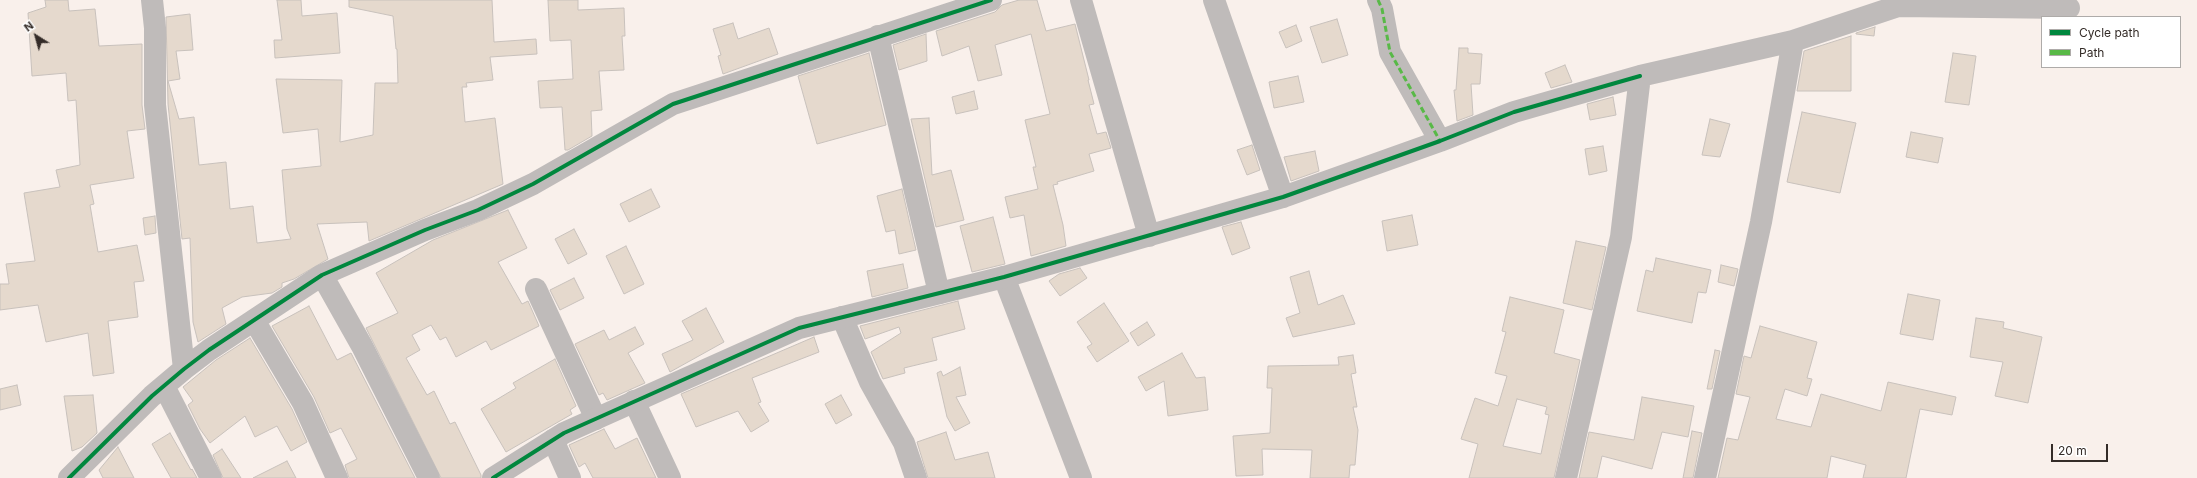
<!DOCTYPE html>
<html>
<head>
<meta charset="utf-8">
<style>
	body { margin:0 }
	#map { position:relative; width:2197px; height:478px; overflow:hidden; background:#f9f0eb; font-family:Inter,sans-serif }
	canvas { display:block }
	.legend { position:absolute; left:2041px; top:16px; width:140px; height:52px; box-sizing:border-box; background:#fff; border:1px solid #aeaba9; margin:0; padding:5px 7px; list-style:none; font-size:12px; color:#342c28 }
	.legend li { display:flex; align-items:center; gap:8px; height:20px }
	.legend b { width:20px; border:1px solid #aeaba9 }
	.north { position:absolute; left:16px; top:16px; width:40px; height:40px; -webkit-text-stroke:3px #fff; paint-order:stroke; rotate:323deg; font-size:11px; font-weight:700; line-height:16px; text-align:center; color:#342c28 }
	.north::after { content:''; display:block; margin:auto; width:14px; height:18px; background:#342c28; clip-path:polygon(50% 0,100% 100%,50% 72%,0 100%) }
	.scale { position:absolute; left:2051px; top:444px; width:57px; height:18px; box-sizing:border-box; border:2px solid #342c28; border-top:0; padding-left:5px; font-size:12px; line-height:14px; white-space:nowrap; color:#342c28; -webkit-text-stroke:3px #fff; paint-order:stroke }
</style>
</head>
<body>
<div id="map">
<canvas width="2197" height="478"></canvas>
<ul class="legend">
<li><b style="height:5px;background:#00873e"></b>Cycle path</li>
<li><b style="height:5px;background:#58b947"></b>Path</li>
</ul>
<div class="north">N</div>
<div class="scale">20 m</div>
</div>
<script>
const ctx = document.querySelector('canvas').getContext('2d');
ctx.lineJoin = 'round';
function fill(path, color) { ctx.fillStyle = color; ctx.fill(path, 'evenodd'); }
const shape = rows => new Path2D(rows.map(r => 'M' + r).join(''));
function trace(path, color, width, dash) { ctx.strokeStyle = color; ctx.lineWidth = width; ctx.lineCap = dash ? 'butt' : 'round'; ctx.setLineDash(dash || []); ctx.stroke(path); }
const building = shape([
	[45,0,68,0,69,11,95,9,99,46,142,44,142,105,145,129,127,131,134,178,90,185,94,204,90,205,98,252,137,245,144,281,134,282,138,317,108,321,114,373,93,376,88,333,46,342,38,305,0,310,0,284,9,284,6,264,35,261,24,193,60,187,56,170,80,165,76,100,68,101,66,73,32,76,28,13,46,7,45,0],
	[277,0,301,0,302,16,337,13,340,53,275,58,274,40,282,40,277,0],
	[349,0,492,0,494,42,536,39,537,54,490,57,493,80,466,83,467,87,462,87,465,122,495,118,503,184,369,241,367,222,317,224,328,259,294,279,282,283,282,287,272,293,242,297,222,308,226,324,198,342,193,322,190,238,182,239,168,104,166,17,190,14,193,50,176,51,180,79,168,81,179,119,194,117,199,165,226,162,230,209,253,206,257,243,291,239,287,229,282,170,321,166,318,129,283,133,276,79,342,80,340,142,373,135,375,83,398,83,397,49,396,49,393,16,349,7,349,0],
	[548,0,578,0,578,10,624,8,625,36,622,36,624,70,599,71,602,110,591,111,592,136,568,150,565,150,562,107,540,108,538,81,573,79,571,40,550,41,548,0],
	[1019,0,1037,0,1046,31,1075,24,1089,80,1088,80,1094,104,1089,105,1097,134,1106,132,1111,148,1089,154,1094,171,1057,182,1058,184,1053,185,1063,225,1066,246,1031,256,1024,215,1010,218,1005,197,1038,189,1033,167,1036,167,1025,120,1050,114,1031,34,995,45,1002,75,978,81,969,46,942,56,936,31,995,12,1002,5,1019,0],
	[1337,19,1348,55,1322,63,1310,27,1337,19],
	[733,23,738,39,769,28,778,54,723,74,718,56,721,55,713,29,733,23],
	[1296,25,1302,41,1286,48,1279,32,1296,25],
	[1875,27,1874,36,1856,34,1856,33,1875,27],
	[926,34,927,61,899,70,893,45,926,34],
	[1851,36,1851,91,1797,91,1804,51,1851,36],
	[1459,48,1468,48,1468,53,1482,54,1480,84,1471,84,1473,115,1457,121,1454,90,1456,90,1459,48],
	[869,53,886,125,817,144,798,76,869,53],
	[1953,53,1976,56,1969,105,1945,102,1953,53],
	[1565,65,1572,82,1551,88,1545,73,1565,65],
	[1298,76,1304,102,1274,108,1269,82,1298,76],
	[974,91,978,109,956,114,952,97,974,91],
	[1613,97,1616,115,1590,120,1587,104,1613,97],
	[1802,112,1856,123,1840,193,1787,182,1802,112],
	[929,118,932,175,951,170,964,220,936,227,911,119,929,118],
	[1710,119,1730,124,1720,157,1702,155,1710,119],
	[1911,132,1943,138,1938,163,1906,157,1911,132],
	[1252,145,1260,170,1247,175,1237,150,1252,145],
	[1603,146,1607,171,1589,175,1585,149,1603,146],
	[1315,151,1319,171,1291,181,1284,157,1315,151],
	[651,189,660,207,629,222,620,204,651,189],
	[902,189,916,250,899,254,895,230,886,232,877,196,902,189],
	[508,210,527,248,498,262,522,304,528,301,539,326,491,350,486,341,456,357,446,337,440,340,431,325,412,335,420,350,406,358,427,395,434,391,450,424,455,422,481,475,481,478,441,478,366,328,398,313,376,273,433,240,508,210],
	[1412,215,1418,245,1387,251,1382,221,1412,215],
	[155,216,156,233,145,235,143,218,155,216],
	[993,217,1005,264,972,272,960,226,993,217],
	[1241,222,1250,248,1232,255,1222,227,1241,222],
	[574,229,587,254,568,264,555,239,574,229],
	[1576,241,1606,247,1592,310,1563,303,1576,241],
	[626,246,644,284,624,294,606,256,626,246],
	[1656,258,1711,270,1706,293,1698,292,1692,323,1637,311,1646,270,1653,272,1656,258],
	[903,264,908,288,872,297,867,271,903,264],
	[1721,265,1738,269,1734,286,1718,282,1721,265],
	[1080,268,1087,278,1060,296,1049,281,1059,274,1080,268],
	[1309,271,1318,305,1343,295,1355,324,1293,337,1286,318,1300,313,1290,277,1309,271],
	[574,278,584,298,560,310,550,290,574,278],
	[1908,294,1940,300,1933,340,1900,334,1908,294],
	[1510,297,1564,310,1554,353,1580,360,1554,478,1469,478,1478,444,1461,439,1475,398,1498,406,1507,376,1495,373,1506,332,1502,331,1510,297],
	[1517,399,1547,407,1545,414,1549,415,1541,454,1503,446,1517,399],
	[958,301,965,329,932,338,937,360,904,368,905,373,883,379,871,352,901,333,899,327,865,339,860,326,958,301],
	[1104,303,1129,341,1097,362,1087,347,1092,344,1077,322,1104,303],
	[309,306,337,360,351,353,415,478,349,478,345,465,357,459,341,428,330,433,314,397,272,326,309,306],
	[706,308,724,342,670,372,662,354,693,340,682,321,706,308],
	[1976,318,2004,322,2003,328,2042,337,2028,403,1995,396,2003,362,1970,357,1976,318],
	[1147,322,1155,335,1138,346,1130,333,1147,322],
	[1760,326,1817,342,1807,378,1812,379,1807,396,1785,389,1776,419,1811,427,1821,394,1881,411,1888,382,1956,397,1952,415,1920,409,1906,478,1863,478,1866,465,1831,456,1827,478,1718,478,1727,438,1738,440,1750,397,1736,394,1744,356,1751,358,1760,326],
	[635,327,644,344,628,353,645,383,607,400,603,393,599,395,575,344,604,330,609,340,635,327],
	[814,337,819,352,752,378,761,402,758,403,769,421,751,432,738,411,696,427,681,394,814,337],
	[250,338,292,409,307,442,291,451,277,426,255,437,245,416,210,443,200,429,188,405,193,401,183,387,216,360,250,338],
	[1715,350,1720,351,1712,389,1707,389,1715,350],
	[1182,353,1196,378,1205,377,1208,410,1168,416,1164,381,1146,391,1138,377,1182,353],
	[1353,355,1356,373,1351,374,1357,407,1353,407,1358,430,1355,465,1350,465,1349,478,1310,478,1312,450,1262,449,1263,475,1236,476,1233,436,1270,433,1272,388,1267,388,1268,366,1339,365,1338,357,1353,355],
	[555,359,576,406,570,410,572,414,506,452,481,409,516,388,513,383,555,359],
	[960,367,966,395,956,397,970,423,955,431,947,417,937,373,941,371,943,376,960,367],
	[17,385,21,405,0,410,0,389,17,385],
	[93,395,97,433,82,447,72,451,64,396,93,395],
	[841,395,852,415,836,424,825,404,841,395],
	[1642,397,1694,406,1688,437,1662,432,1652,469,1602,456,1597,478,1579,478,1589,432,1634,440,1642,397],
	[604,429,615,449,637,438,656,478,593,478,585,463,579,467,569,445,604,429],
	[1692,431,1702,433,1693,478,1683,478,1692,431],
	[946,432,955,460,988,452,995,478,928,478,917,442,946,432],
	[170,433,191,470,192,469,197,478,171,478,152,444,170,433],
	[118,447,134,478,103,478,99,470,118,447],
	[222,449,241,478,223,478,213,455,222,449],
	[287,461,296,478,253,478,287,461]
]);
fill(building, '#e5d9cd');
trace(building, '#c8c1bc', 1);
trace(shape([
	[152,0,155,28,155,105,184,369],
	[1081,0,1149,236],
	[1214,0,1283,197],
	[1378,0,1382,9,1390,52,1440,141],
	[878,36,939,293],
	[1793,41,1898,6,2069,8],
	[322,275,362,346,429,478],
	[536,289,596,419],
	[842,317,870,382,904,443,916,478],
	[254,320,303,403,337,478],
	[164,386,211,478],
	[634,401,670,478],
	[553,440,570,478],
	[69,478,152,396,184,369,209,350,322,275,425,230,478,210,533,184,673,104,991,0],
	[1081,478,1004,277,1283,197,1440,141,1514,112,1640,76],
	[1566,478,1621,237,1640,76,1793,41,1761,222,1705,478]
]), '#bfbbba', 22);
trace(shape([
	[493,478,564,433,799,328,1004,277]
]), '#bfbbba', 22);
trace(shape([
	[1378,0,1382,9,1390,52,1440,141]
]), '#58b947', 3, [6, 3]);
trace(shape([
	[69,478,152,396,184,369,209,350,322,275,425,230,478,210,533,184,673,104,991,0],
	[493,478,564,433,799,328,1004,277,1283,197,1440,141,1514,112,1640,76]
]), '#00873e', 4);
</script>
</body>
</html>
